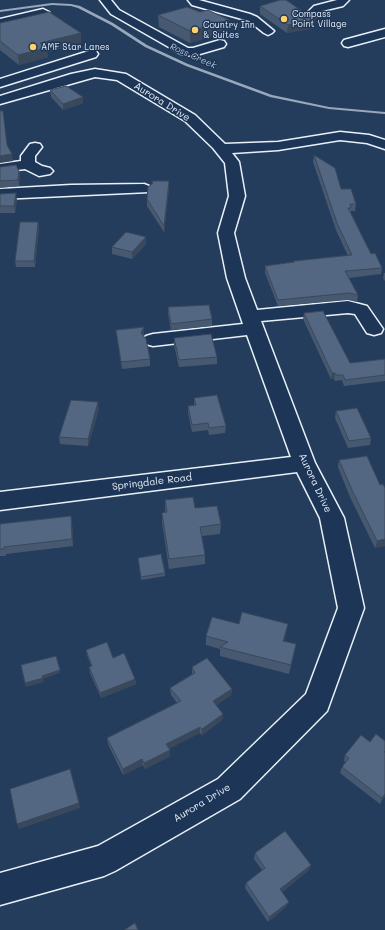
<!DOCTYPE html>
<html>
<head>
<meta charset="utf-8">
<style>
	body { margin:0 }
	canvas { display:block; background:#253d5d }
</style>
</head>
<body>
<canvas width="385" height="930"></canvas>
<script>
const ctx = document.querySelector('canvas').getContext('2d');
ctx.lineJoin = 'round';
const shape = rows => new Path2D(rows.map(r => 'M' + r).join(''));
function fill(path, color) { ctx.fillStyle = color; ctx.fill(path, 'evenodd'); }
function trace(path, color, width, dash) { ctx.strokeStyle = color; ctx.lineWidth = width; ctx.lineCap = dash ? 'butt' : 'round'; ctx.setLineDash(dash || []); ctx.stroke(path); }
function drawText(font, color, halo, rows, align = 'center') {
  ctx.font = font + ' Mali,sans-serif'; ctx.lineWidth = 3; ctx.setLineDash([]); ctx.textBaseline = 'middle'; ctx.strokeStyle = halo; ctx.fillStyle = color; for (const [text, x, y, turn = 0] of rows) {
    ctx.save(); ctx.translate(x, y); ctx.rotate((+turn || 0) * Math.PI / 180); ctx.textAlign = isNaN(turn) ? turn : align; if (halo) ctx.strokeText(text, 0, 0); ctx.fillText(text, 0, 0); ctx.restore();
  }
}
fill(shape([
	[52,3,71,4,80,6,113,23,147,45,188,64,272,95,329,107,385,112,385,114,329,109,270,97,186,66,145,47,111,25,78,8,71,6,52,5,0,12,0,10,52,3]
]), '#99a8ba');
const minor = shape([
	[100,0,111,0,119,10,188,48,193,48,220,40,224,41,226,44,224,47,193,56,181,54,111,14,100,0],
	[188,0,199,0,250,14,257,17,274,31,272,33,268,35,264,33,249,21,192,5,188,0],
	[337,0,349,0,343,6,322,11,316,16,308,16,306,14,314,6,337,0],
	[43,9,49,12,47,14,0,25,0,19,43,9],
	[385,29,385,37,348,47,344,46,342,43,344,40,385,29],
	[92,50,96,51,98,54,96,57,0,87,0,79,92,50],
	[95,69,126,74,195,115,225,144,278,142,340,132,369,135,385,140,385,149,367,143,340,140,278,150,232,153,239,162,245,196,234,233,245,278,257,310,348,301,367,306,383,329,381,333,374,335,367,333,355,314,348,313,261,321,315,463,344,518,364,608,327,711,240,799,115,871,104,876,0,905,0,873,98,846,218,779,306,694,338,608,320,518,297,472,0,510,0,492,291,457,247,335,153,346,146,344,143,340,146,336,153,334,243,324,227,278,218,233,229,196,225,163,213,148,185,121,117,80,95,77,0,104,0,96,71,74,95,69],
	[35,143,40,144,42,147,35,156,35,162,42,166,50,168,53,171,50,174,39,176,25,169,0,172,0,164,21,161,21,156,30,144,35,143],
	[144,184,149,186,152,189,149,192,0,199,0,189,71,185,144,184]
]);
trace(minor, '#e8f1f8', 3);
fill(minor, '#1d3557');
fill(shape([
	[260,6,315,28,287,33,260,14],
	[200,12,228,31,190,43,159,27,158,15],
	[0,23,81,33,81,43,47,52,48,57,19,65,0,50],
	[50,90,83,97,83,103,63,110,51,97],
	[314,155,341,189,356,204,355,211,351,211,351,213,371,254,382,268,381,274,349,278,358,295,357,302,348,300,278,306,265,273,265,266,294,263,294,261,348,256,336,230,313,162],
	[0,167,19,171,20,178,19,186,0,188],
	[152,181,169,181,169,188,164,232,147,206,147,199,152,184],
	[0,194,17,200,15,213,0,213],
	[38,222,39,227,35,267,16,267,15,261],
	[146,244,132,259,112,254,112,247],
	[384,273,385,273,385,281,383,278],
	[168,307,212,319,212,326,171,330,168,314],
	[304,313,350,363,385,359,385,381,344,386,342,380,335,381,334,379,331,379,303,319],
	[116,330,144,334,144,336,150,359,150,366,122,369],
	[174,338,217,357,217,364,179,367,174,345],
	[194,398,226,426,225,433,209,435,208,430,192,432,188,413,188,406,194,406],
	[99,409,88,446,60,444,59,437],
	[336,411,371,438,370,445,348,448,335,418],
	[339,460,385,488,385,546,375,548,350,497,338,467],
	[165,500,195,508,221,524,220,534,202,536,205,555,205,564,169,569,162,522,162,513,165,512],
	[71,516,72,523,73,546,6,554,6,556,0,556,0,524],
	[138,558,165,573,165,576,141,580],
	[239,624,286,633,284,641,294,653,289,674,220,656,220,649,206,645,206,636],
	[86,650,113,658,135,679,136,684,101,698,90,673,89,667,91,666,87,655],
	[192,667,232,689,231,695,216,705,223,714,222,720,202,735,200,733,169,748,170,756,145,769,143,765,123,775,108,744,107,738,177,703,171,695,170,688,192,674],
	[385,741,385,796,380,804,340,773,342,767,346,762,344,761,345,755,370,742],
	[255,853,311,865,309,870,282,892,287,906,268,922,245,888,246,883,262,870,254,859]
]), '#475970');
fill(shape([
	[229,20,228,31,190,43,190,31],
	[315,20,315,28,287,33,288,25],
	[81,33,81,43,47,52,48,57,19,65,18,55,40,43],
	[83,97,83,103,63,110,63,104],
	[12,154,13,161,0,163,0,156],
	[19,171,20,178,19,186,18,180],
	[169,181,169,188,164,232,164,226],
	[16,193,17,200,15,213,14,206],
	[38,222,39,227,35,267,34,261],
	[146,237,146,244,132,259,132,252],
	[144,327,144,334,142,340,141,333],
	[332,373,335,373,334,379,331,379],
	[98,402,99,409,88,446,88,439],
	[71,516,72,523,73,546,72,539],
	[385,539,385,546,375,548,377,541],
	[288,624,286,633,282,650,283,641],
	[60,670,60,673,43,679,42,676],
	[43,678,44,682,26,687,25,683],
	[135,679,136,684,101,698,100,693],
	[232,689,231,695,213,708,213,701],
	[223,714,222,720,202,735,202,729],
	[200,727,200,733,167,750,166,744],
	[170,750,170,756,145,769,144,763],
	[142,759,143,765,123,775,123,769],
	[385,794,385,796,380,804,382,798],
	[79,803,80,808,19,829,17,824],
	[311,865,309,870,279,894,280,889],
	[289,902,287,906,268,922,269,917]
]), '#3a485b');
const building = shape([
	[280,0,286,0,315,20,288,25,260,6,280,0],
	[187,7,200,12,208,10,229,20,190,31,158,15,187,7],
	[49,12,81,33,40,43,46,48,18,55,0,41,0,23,49,12],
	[66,86,83,97,63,104,50,90,66,86],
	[0,111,3,111,7,145,12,154,0,156,0,111],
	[314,155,335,168,341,189,351,189,356,204,350,204,351,208,348,208,371,254,375,253,382,268,345,271,358,295,349,293,278,300,265,266,294,262,294,261,352,255,337,223,314,155],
	[16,165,19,171,18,180,0,181,0,167,16,165],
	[152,181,169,181,164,226,147,199,148,187,153,183,152,181],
	[16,193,14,206,0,206,0,194,16,193],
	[20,222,38,222,34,261,15,261,20,222],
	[126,232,146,237,132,252,112,247,126,232],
	[209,305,212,319,171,324,168,307,209,305],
	[323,311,350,363,385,359,385,375,345,380,343,375,336,375,335,373,332,373,304,313,323,311],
	[144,327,141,333,146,339,150,359,121,362,116,330,144,327],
	[211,334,217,357,179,360,174,338,211,334],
	[217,395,226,426,209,428,208,423,192,425,188,406,196,405,194,398,217,395],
	[71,400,98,402,88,439,59,437,71,400],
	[357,408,371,438,349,441,336,411,357,408],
	[367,456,380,485,383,484,385,488,385,539,377,541,352,490,339,460,367,456],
	[193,497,195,508,217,506,221,524,200,527,205,555,169,559,162,513,167,512,165,500,193,497],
	[71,516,72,539,4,547,4,549,0,549,0,524,71,516],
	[161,554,165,573,141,577,138,558,161,554],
	[242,612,288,624,283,641,296,644,291,665,220,647,228,642,206,636,212,617,239,624,242,612],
	[107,642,113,658,124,653,135,679,100,693,89,667,92,666,86,650,107,642],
	[56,656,60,670,42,676,43,678,25,683,21,665,56,656],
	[207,658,232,689,213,701,223,714,202,729,200,727,166,744,170,750,144,763,142,759,123,769,107,738,181,701,170,688,195,673,192,667,207,658],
	[376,734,385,741,385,751,384,752,385,752,385,794,382,798,342,767,349,758,345,755,361,735,370,742,376,734],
	[70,769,79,803,17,824,10,789,70,769],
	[285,831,311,865,280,889,289,902,269,917,246,883,265,868,255,853,285,831],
	[135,923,138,930,124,930,135,923]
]);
fill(building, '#536782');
trace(building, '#3a485b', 1);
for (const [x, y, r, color] of [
	[284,19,4,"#ffd166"],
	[195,30,4,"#ffd166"],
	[33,47,4,"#ffd166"]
]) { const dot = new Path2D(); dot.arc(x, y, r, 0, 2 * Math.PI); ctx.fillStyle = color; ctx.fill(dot); trace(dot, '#1d3557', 1.5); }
drawText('9px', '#e8f1f8', '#1d3557', [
	["Compass",292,14],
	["Point Village",292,24],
	["Country Inn",203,25],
	["& Suites",203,35],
	["AMF Star Lanes",41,47]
], 'left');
drawText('italic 9px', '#b4c1ce', '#1d3557', [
	["Ross Creek",193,56,24]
]);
drawText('10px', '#e8f1f8', '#1d3557', [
	["Aurora Drive",162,102,32],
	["Springdale Road",152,482,-7],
	["Aurora Drive",315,483,65],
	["Aurora Drive",202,803,-31]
]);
</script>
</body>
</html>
